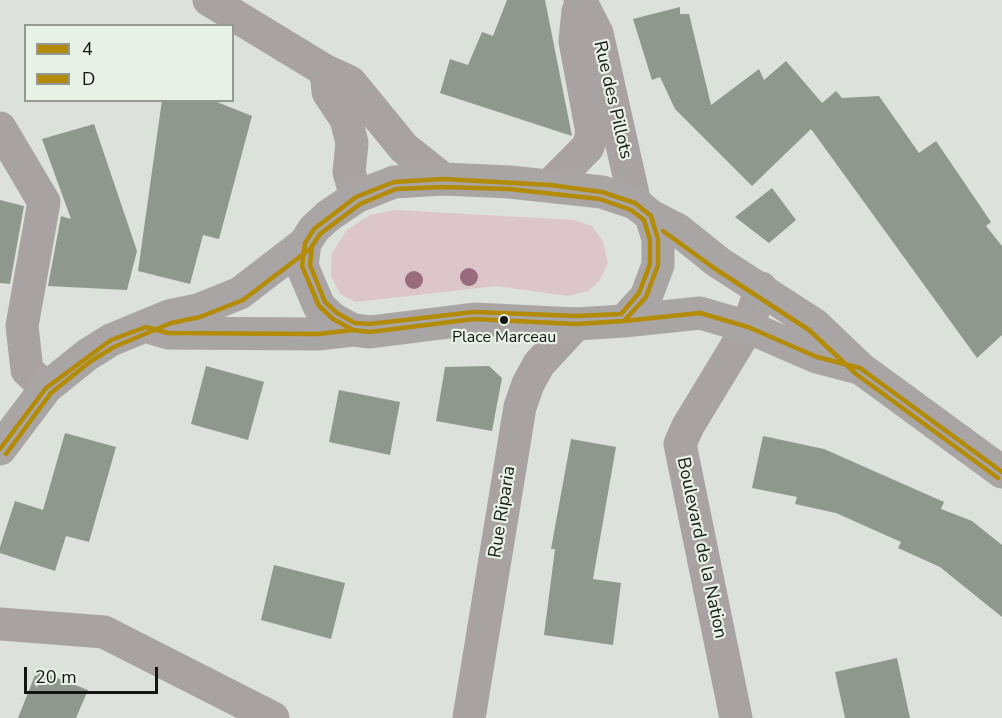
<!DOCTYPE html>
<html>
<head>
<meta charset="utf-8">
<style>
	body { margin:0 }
	#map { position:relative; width:1002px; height:718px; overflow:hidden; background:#dce1dc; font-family:"Nunito Sans",sans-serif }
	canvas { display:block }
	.legend { position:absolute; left:24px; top:24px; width:210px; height:78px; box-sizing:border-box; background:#e8f1e6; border:2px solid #939991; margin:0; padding:8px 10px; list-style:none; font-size:18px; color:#131612 }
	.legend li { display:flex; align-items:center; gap:12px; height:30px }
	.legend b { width:30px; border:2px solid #939991 }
	.scale { position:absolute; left:24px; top:667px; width:134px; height:27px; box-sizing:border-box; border:3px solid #131612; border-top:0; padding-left:8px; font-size:18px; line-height:21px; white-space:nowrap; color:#131612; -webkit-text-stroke:4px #e8f1e6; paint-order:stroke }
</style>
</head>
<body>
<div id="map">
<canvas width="1002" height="718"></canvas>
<ul class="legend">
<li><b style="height:8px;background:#b48b04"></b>4</li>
<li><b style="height:8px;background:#b48b04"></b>D</li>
</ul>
<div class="scale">20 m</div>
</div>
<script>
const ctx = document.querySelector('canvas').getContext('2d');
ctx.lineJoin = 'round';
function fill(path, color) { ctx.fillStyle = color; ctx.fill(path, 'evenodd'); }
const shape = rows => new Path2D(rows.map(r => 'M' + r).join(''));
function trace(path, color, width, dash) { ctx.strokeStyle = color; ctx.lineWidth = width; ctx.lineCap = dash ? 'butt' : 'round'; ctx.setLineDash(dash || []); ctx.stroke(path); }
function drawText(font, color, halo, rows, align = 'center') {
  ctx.font = font + ' "Nunito Sans",sans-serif'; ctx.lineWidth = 4.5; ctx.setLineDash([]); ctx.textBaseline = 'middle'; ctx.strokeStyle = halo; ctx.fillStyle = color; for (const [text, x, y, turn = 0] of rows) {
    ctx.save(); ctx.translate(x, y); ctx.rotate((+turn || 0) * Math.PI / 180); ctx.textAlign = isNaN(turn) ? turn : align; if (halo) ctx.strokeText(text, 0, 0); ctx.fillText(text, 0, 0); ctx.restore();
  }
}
fill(shape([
	[395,210,574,220,592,226,603,242,608,263,599,281,588,291,568,296,496,286,356,302,340,294,331,276,332,253,347,230,370,215]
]), '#ddc6c9');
fill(shape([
	[507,0,545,0,572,136,440,93,450,59,468,65,482,32,493,36],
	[680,7,680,14,689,14,711,105,759,69,764,80,786,61,822,103,836,91,842,98,879,96,919,153,936,141,991,222,986,226,1002,246,1002,335,977,358,811,129,752,186,675,109,660,77,652,80,633,19],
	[162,100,212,100,252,116,219,239,203,235,190,284,138,271],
	[94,124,137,251,127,290,48,286,61,216,71,219,42,139],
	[772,188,796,220,769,243,735,217],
	[0,200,24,206,10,284,0,283],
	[206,366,264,382,248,440,191,424],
	[489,366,502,378,492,431,436,421,445,367],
	[339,390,400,402,390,455,329,442],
	[65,433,116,447,89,542,66,536,55,571,0,553,0,547,15,501,43,510],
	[763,436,824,449,944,502,941,509,972,521,1002,545,1002,617,940,567,898,548,901,542,836,513,795,504,797,497,752,488],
	[571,439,616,447,593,579,621,583,613,645,544,635,555,549,551,549],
	[274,565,345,583,331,639,261,620],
	[897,658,910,718,845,718,835,672],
	[37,670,88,690,76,718,18,718]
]), '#8e988c');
trace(shape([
	[209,0,326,71],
	[580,0,597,33,635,203],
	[0,128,44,202,22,326,27,370,46,388],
	[550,185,588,147,592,133,575,41,578,11],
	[356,197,349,172,352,143,346,119,328,92,326,71,350,82,404,148,443,179],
	[0,624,104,632,273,718],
	[469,718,520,407,528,384,539,364,576,324],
	[736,718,680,444,688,426,748,327,761,288]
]), '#a9a2a3', 33);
trace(shape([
	[651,216,658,239,658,265,646,297,624,321,576,324,474,319,370,332,353,330,333,319,319,306,302,266,305,243,314,229,328,216,356,197,394,182,443,179,510,182,602,192,635,203,651,216,678,230,718,262,814,324,860,368,1002,472],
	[624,321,700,313,748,327,817,357,855,367],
	[154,329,168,333,318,334,353,330],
	[0,449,46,388,87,355,111,340,169,316,198,310,240,293,305,243]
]), '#a9a5a5', 33);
trace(shape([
	[443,179,550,185,602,192,635,203,651,216,658,239,658,265,646,297,624,321,576,324,474,319,370,332,353,330,333,319,319,306,302,266,305,243,314,229,356,197,394,182,443,179],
	[624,321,700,313,748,327,817,357,860,368,1002,472],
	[0,449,46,388,111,340,146,327,168,333,318,334,353,330]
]), '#b48b04', 4.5);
trace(shape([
	[443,187,509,189,600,199,631,210,644,220,650,240,650,264,639,293,621,314,576,316,474,312,370,324,355,323,337,313,325,302,310,265,312,246,320,234,360,204,396,189,443,187],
	[663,231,714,268,809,330,856,374,998,478],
	[6,454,51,393,91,361,114,347,171,323,200,317,243,300,310,249]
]), '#b48b04', 4.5);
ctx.fillStyle = '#986b7d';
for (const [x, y] of [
	[469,277],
	[414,280]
]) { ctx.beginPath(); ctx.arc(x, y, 9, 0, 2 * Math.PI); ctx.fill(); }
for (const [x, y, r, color] of [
	[504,320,5,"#131612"]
]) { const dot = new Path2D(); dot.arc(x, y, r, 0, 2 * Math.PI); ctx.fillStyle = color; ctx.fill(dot); trace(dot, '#e8f1e6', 2); }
drawText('16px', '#131612', '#e8f1e6', [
	["Place Marceau",504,338]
]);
drawText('18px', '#131612', '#e8f1e6', [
	["Rue des Pillots",612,100,77],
	["Rue Riparia",503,512,-81],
	["Boulevard de la Nation",701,548,78]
]);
</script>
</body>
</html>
